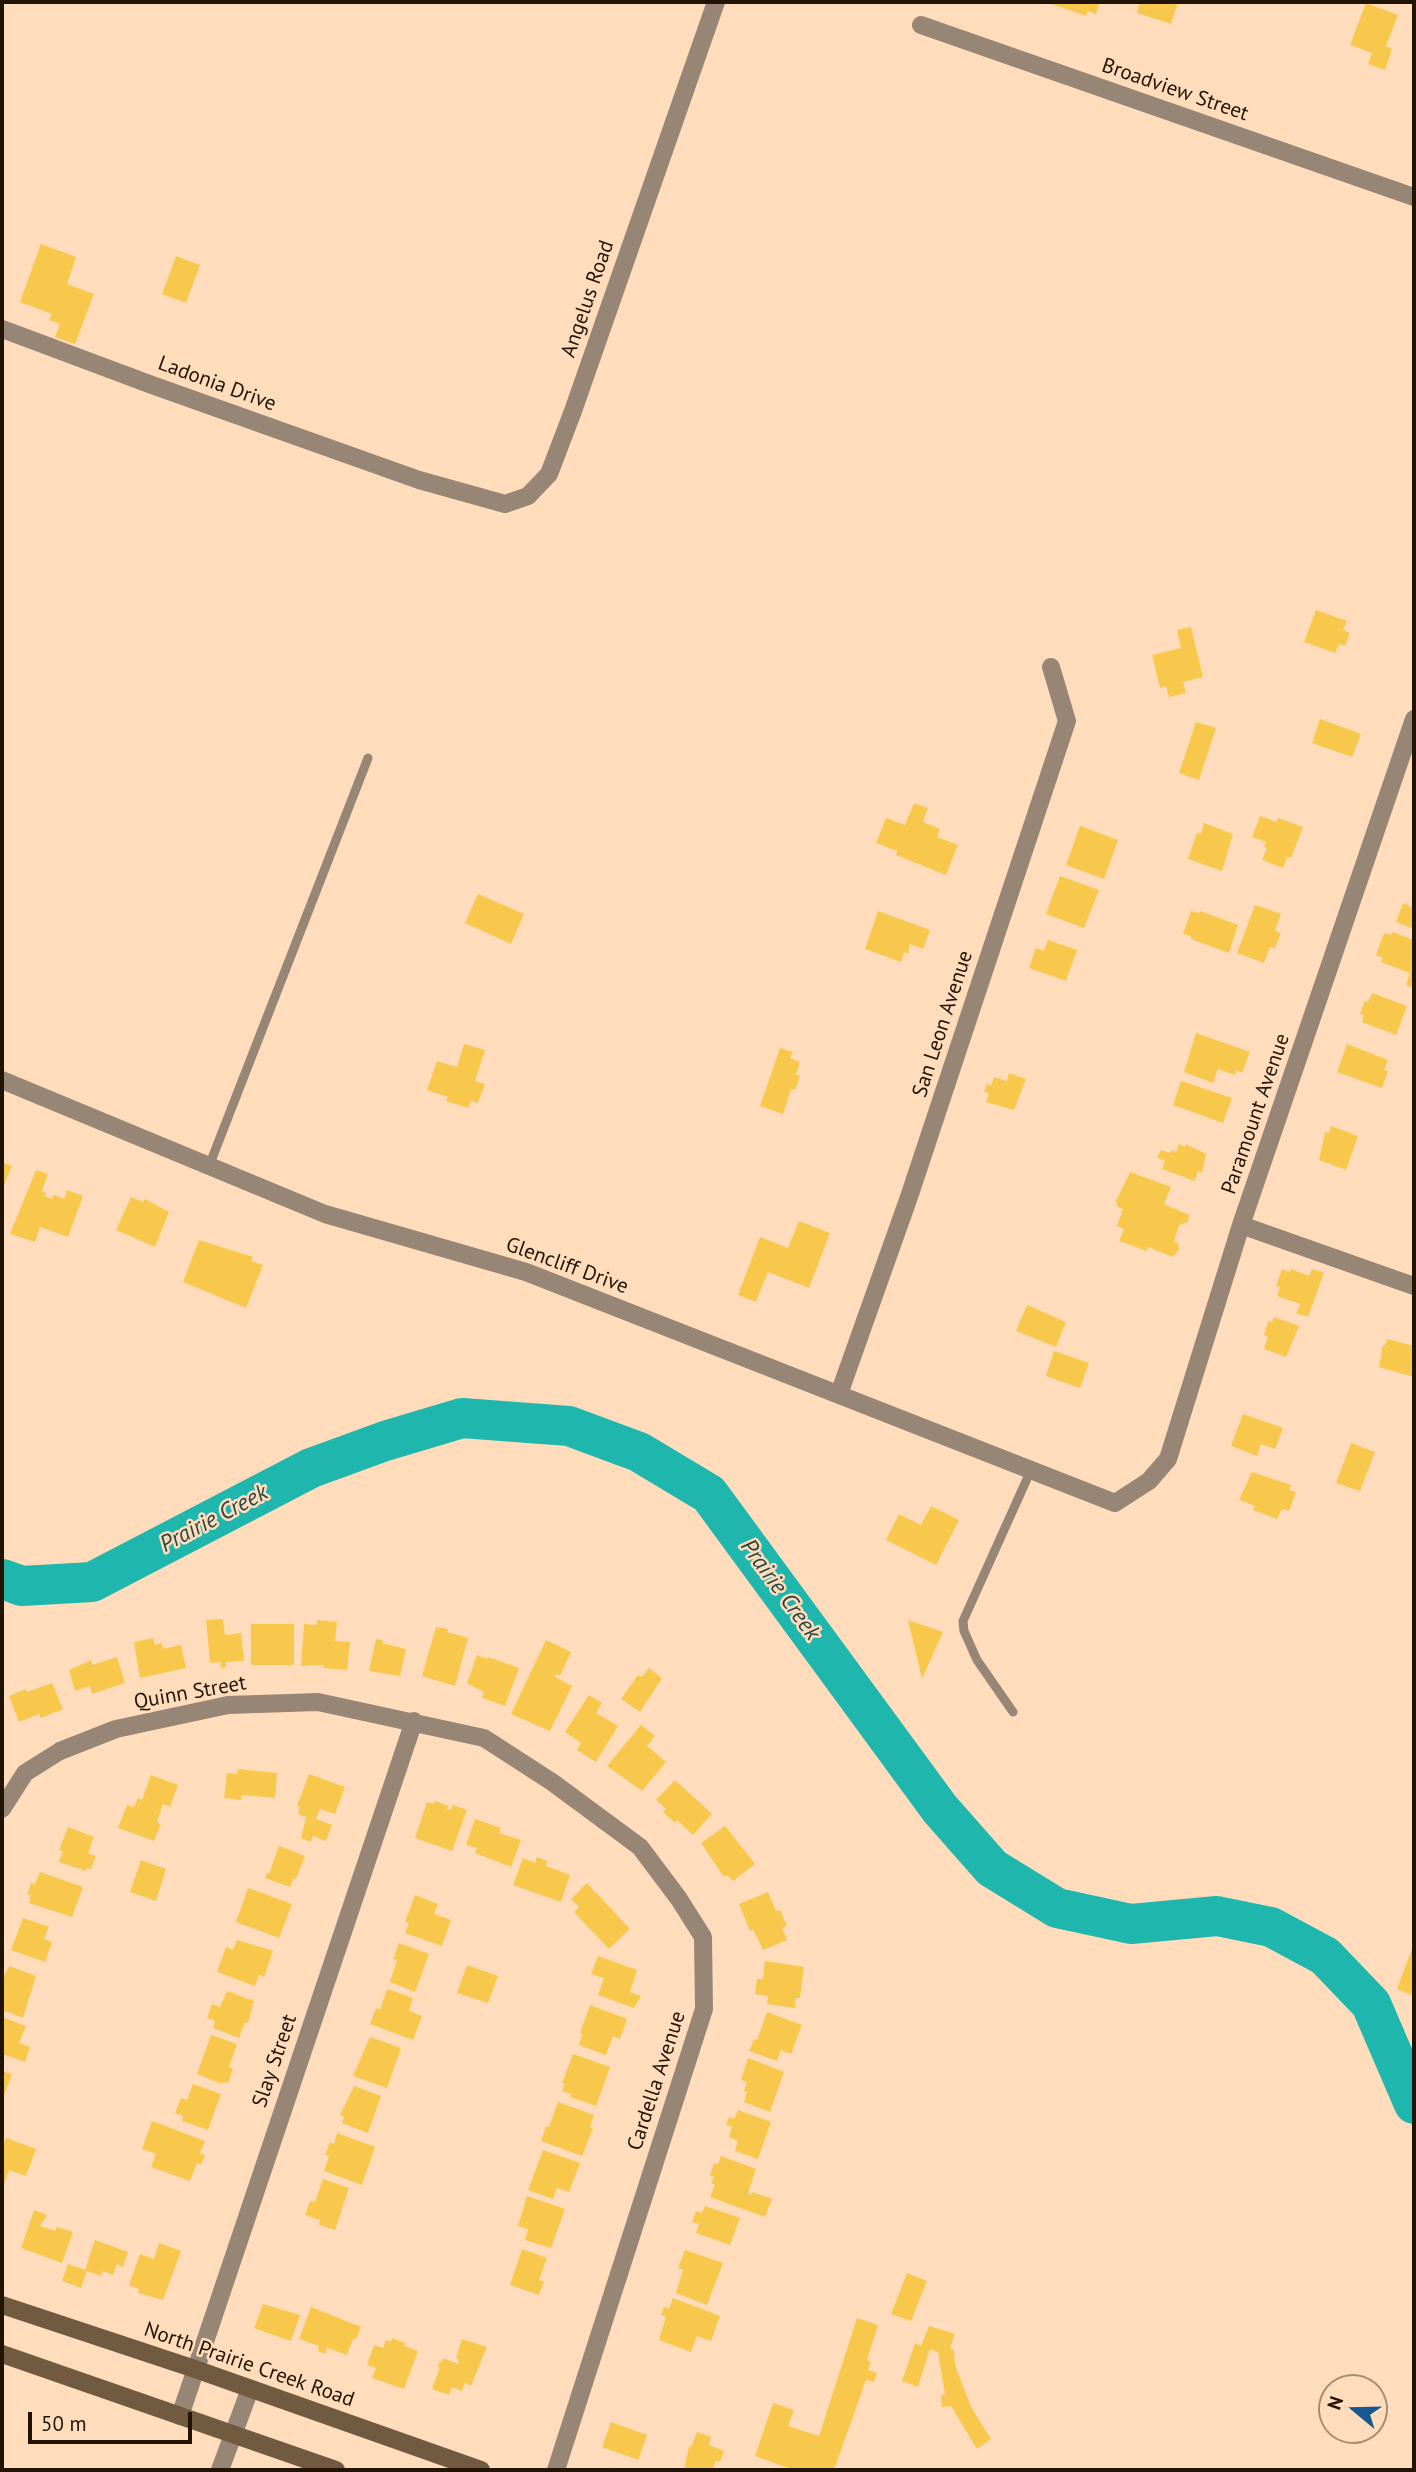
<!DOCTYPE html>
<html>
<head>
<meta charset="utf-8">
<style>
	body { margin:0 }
	#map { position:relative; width:1416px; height:2472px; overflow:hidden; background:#ffddbc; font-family:"PT Sans",sans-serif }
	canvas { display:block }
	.frame { position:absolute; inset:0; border:4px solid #221404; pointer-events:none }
	.north { position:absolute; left:1318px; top:2374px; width:70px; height:70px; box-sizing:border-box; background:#ffddbc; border:2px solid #a78d72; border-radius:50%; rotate:289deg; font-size:19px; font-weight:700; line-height:28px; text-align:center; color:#221404 }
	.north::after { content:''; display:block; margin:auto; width:24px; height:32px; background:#15598e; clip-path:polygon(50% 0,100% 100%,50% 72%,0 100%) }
	.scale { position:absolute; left:28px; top:2412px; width:164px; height:32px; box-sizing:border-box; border:4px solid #221404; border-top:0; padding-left:9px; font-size:21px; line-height:24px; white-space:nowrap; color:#221404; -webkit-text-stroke:5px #ffddbc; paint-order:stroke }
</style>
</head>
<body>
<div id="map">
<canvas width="1416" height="2472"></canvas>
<div class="frame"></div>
<div class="north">N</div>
<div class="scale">50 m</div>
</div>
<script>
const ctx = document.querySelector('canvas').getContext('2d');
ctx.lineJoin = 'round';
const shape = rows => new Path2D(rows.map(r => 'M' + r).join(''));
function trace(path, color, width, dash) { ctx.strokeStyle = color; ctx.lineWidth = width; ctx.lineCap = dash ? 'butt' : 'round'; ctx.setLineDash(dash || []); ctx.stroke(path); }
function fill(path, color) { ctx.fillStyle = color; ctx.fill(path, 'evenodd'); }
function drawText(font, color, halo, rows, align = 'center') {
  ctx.font = font + ' "PT Sans",sans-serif'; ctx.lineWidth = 5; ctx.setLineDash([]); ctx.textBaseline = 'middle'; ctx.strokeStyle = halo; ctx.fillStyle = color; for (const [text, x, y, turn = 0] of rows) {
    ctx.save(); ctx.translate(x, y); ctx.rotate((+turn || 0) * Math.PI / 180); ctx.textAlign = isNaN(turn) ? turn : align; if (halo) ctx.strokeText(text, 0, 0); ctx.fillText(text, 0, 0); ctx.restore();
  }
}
trace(shape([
	[2,1579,22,1586,92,1582,311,1468,385,1441,462,1418,569,1426,639,1452,709,1494,940,1809,992,1868,1057,1908,1131,1924,1217,1916,1271,1927,1325,1956,1371,2004,1414,2104]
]), '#1fb7ad', 40);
fill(shape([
	[1046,2,1100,2,1096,14,1088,11,1086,16],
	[1140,2,1178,2,1171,24,1137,13],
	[1366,3,1398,15,1386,46,1392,49,1385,70,1368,64,1372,53,1350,45],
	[41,244,76,257,67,284,94,294,75,344,55,337,60,324,49,320,52,314,20,302],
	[176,256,200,265,186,303,162,294],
	[1316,610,1347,621,1343,630,1350,633,1345,646,1339,644,1335,653,1304,642],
	[1191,627,1203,677,1183,682,1186,693,1169,697,1166,686,1160,688,1152,655,1181,648,1177,630],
	[1320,719,1361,734,1352,757,1312,743],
	[1196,722,1216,728,1199,780,1179,773],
	[914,803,928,808,923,822,940,829,937,837,958,845,946,875,896,855,897,851,876,843,886,818,905,825],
	[1260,816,1276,822,1278,818,1303,827,1291,858,1287,857,1283,868,1262,860,1267,848,1264,847,1266,842,1252,837],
	[1204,823,1233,834,1222,871,1188,859,1197,833,1201,834],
	[1080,826,1118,840,1104,879,1066,865],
	[1060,876,1099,890,1084,928,1046,914],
	[478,894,524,914,511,944,465,923],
	[1403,903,1414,908,1414,929,1396,922],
	[1255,905,1281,914,1275,931,1281,933,1275,948,1270,947,1264,963,1237,953],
	[878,911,930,930,923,949,910,944,908,954,904,952,901,962,865,949],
	[1191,911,1199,913,1200,911,1238,925,1229,953,1191,939,1191,936,1183,934],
	[1392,932,1414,940,1414,988,1406,985,1410,973,1381,962,1383,958,1376,955,1384,933,1391,935],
	[1048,940,1077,950,1066,981,1029,968,1036,948,1044,951],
	[1372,993,1407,1006,1396,1035,1362,1022,1364,1015,1360,1014,1365,1001,1368,1002],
	[1196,1033,1250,1052,1242,1073,1236,1070,1235,1075,1218,1069,1213,1083,1184,1072],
	[464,1044,485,1050,475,1081,485,1084,478,1103,471,1101,468,1108,446,1101,448,1097,427,1090,437,1061,457,1067],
	[1347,1044,1388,1060,1384,1070,1388,1071,1382,1088,1337,1072],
	[780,1048,793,1052,790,1058,800,1062,796,1074,800,1076,795,1090,791,1089,783,1114,760,1106],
	[1009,1073,1026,1079,1014,1110,986,1102,989,1093,984,1092,987,1084,991,1086,994,1077,1007,1081],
	[1181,1081,1232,1098,1223,1123,1173,1105],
	[1331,1126,1358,1136,1346,1170,1319,1160,1325,1132,1329,1133],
	[1179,1144,1185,1147,1186,1144,1206,1154,1202,1173,1198,1171,1195,1181,1162,1169,1165,1161,1157,1158,1161,1150,1170,1153,1172,1150,1176,1152],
	[2,1162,12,1166,2,1190],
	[36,1170,48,1174,42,1191,46,1192,45,1196,52,1199,54,1195,64,1199,67,1190,83,1196,68,1237,40,1227,35,1242,10,1234],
	[1130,1172,1171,1187,1164,1204,1189,1215,1188,1222,1179,1225,1174,1242,1178,1243,1179,1249,1173,1257,1148,1247,1147,1251,1119,1241,1124,1229,1117,1226,1123,1209,1118,1207,1116,1201],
	[131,1197,143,1202,145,1199,169,1212,155,1247,116,1230],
	[799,1221,830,1233,809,1288,768,1272,756,1302,738,1295,760,1237,788,1248],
	[199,1240,253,1257,251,1261,263,1265,246,1308,183,1282],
	[1282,1269,1290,1272,1291,1269,1309,1276,1312,1269,1324,1273,1308,1317,1296,1313,1300,1304,1277,1296,1280,1287,1276,1286],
	[1027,1305,1066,1322,1056,1347,1016,1331],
	[1274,1317,1299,1326,1286,1357,1264,1349,1268,1337,1264,1335,1268,1321,1272,1322],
	[1387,1339,1414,1346,1414,1377,1379,1367,1383,1345,1385,1345],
	[1054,1351,1089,1363,1080,1388,1046,1376],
	[1243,1414,1283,1428,1275,1449,1261,1444,1257,1456,1231,1446],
	[1351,1443,1375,1452,1360,1491,1336,1483],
	[1252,1472,1291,1485,1289,1490,1296,1492,1289,1511,1282,1509,1277,1519,1253,1510,1255,1506,1239,1500],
	[931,1506,959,1520,936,1565,886,1540,899,1514,921,1525],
	[223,1619,225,1635,241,1633,244,1661,226,1662,226,1667,221,1668,220,1662,210,1663,206,1620],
	[317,1620,337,1622,335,1641,350,1642,347,1670,323,1668,324,1665,301,1666,304,1624,317,1625],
	[908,1620,943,1632,922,1679],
	[251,1624,294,1624,294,1665,251,1665],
	[436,1627,448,1629,447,1632,468,1638,455,1686,422,1676],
	[153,1638,155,1645,162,1643,163,1649,181,1645,186,1668,140,1678,134,1642],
	[376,1639,383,1640,382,1643,406,1649,400,1676,369,1671],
	[546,1640,571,1652,560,1676,556,1674,555,1677,572,1686,550,1731,511,1714],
	[477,1655,487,1659,488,1657,519,1668,505,1706,482,1698,484,1692,467,1683],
	[117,1657,125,1683,92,1694,90,1686,75,1691,69,1670,91,1660,92,1665],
	[649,1668,662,1678,640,1712,621,1699,638,1675,642,1677],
	[52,1683,63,1709,41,1718,39,1714,19,1722,9,1696,26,1689,27,1692],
	[589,1695,602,1703,596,1713,618,1726,596,1762,577,1750,581,1743,565,1732],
	[641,1725,655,1736,647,1746,666,1762,642,1791,607,1766],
	[238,1769,277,1773,275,1798,242,1795,241,1800,224,1798,227,1773,237,1774],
	[309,1774,345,1787,335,1814,320,1809,316,1819,332,1825,326,1841,313,1836,311,1842,301,1838,306,1817,298,1814,300,1807,297,1806],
	[151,1775,178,1785,170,1807,163,1804,157,1822,161,1824,154,1841,118,1828,127,1805,134,1807,138,1798,142,1800],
	[675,1780,712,1814,693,1835,677,1820,675,1823,663,1812,666,1809,656,1800],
	[435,1801,449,1806,447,1809,451,1810,453,1805,467,1810,452,1851,415,1838,427,1802,434,1804],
	[475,1819,501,1828,499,1833,521,1840,511,1867,475,1853,477,1848,466,1845],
	[725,1826,755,1864,733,1881,727,1875,724,1877,701,1843],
	[68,1827,94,1837,88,1853,96,1856,91,1869,87,1868,86,1871,59,1862,63,1851,59,1850],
	[279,1846,305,1856,296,1879,294,1878,290,1887,265,1878,267,1873,269,1874],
	[537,1857,547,1861,546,1866,570,1875,561,1902,513,1885,523,1858,535,1863],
	[141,1860,166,1869,156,1901,130,1892],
	[40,1872,83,1887,72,1917,29,1903,31,1895,27,1894,31,1883,35,1884],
	[587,1883,630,1929,609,1949,574,1912,579,1907,571,1899],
	[248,1888,292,1904,279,1938,236,1922],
	[768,1892,776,1911,780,1910,787,1926,782,1928,787,1940,763,1950,753,1929,750,1931,739,1904],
	[415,1895,438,1904,434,1914,451,1920,442,1946,405,1933,409,1923,405,1922],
	[23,1918,49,1927,44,1939,52,1942,45,1962,11,1950],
	[237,1940,273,1951,264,1977,259,1975,255,1986,217,1972,226,1947,233,1950],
	[399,1943,429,1954,415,1992,390,1982,397,1960,393,1959],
	[1412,1949,1414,1950,1414,1996,1397,1989],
	[598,1956,637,1970,630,1992,641,1996,634,2008,598,1995,604,1978,591,1974],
	[765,1961,804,1967,800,1998,796,1998,795,2008,767,2004,768,1996,755,1994,757,1979,763,1979],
	[467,1965,498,1976,488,2003,457,1993],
	[9,1966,36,1976,23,2018,2,2010,2,1980],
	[387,1989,413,1998,409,2011,422,2016,413,2040,370,2024,376,2008,380,2010],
	[227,1991,254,2001,248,2023,245,2022,239,2038,213,2028,215,2021,207,2018,212,2004,220,2007],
	[590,2005,627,2019,620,2039,613,2036,606,2055,579,2045,582,2034,580,2033],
	[767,2012,802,2025,791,2054,781,2050,777,2061,749,2051,754,2039,757,2040],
	[2,2017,26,2026,19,2043,30,2047,25,2062,2,2054],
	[211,2035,237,2044,229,2067,233,2068,228,2083,223,2082,222,2084,197,2074],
	[370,2037,401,2048,387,2088,353,2076],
	[573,2054,610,2067,596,2106,570,2097,571,2094,562,2091,565,2084,562,2083],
	[748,2058,784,2072,770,2112,744,2102,747,2092,744,2091,747,2082,741,2080],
	[2,2071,12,2074,2,2101],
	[193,2084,221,2094,208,2130,182,2121,183,2116,175,2113,181,2098,187,2100],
	[354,2086,381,2096,368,2133,342,2123,344,2117,340,2115],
	[558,2102,594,2115,590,2127,593,2128,582,2156,541,2141,546,2126,549,2127],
	[738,2110,771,2122,758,2159,735,2151,738,2141,729,2137,732,2127,726,2125,729,2117,734,2119],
	[152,2121,205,2141,200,2153,205,2155,201,2165,197,2163,190,2181,151,2167,156,2154,142,2149],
	[337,2133,375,2147,362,2185,324,2171,329,2156,325,2155,330,2142,334,2144],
	[6,2138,36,2149,26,2176,9,2170,2,2190,2,2149],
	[543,2150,580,2163,569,2192,557,2188,553,2199,528,2190],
	[721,2156,756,2169,748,2193,751,2195,752,2192,772,2199,765,2217,710,2197,715,2185,711,2183,714,2177,710,2176,714,2163,718,2164],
	[323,2179,349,2188,335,2230,319,2225,320,2220,305,2215,310,2201,315,2202],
	[527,2196,565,2209,551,2248,525,2240,528,2229,518,2226],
	[705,2206,740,2218,730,2245,696,2233,699,2224,692,2222,696,2211,702,2213],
	[34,2210,47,2215,40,2226,55,2231,57,2227,73,2232,62,2263,21,2248],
	[95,2240,128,2252,123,2267,117,2264,113,2275,103,2271,101,2276,87,2271,81,2288,62,2281,68,2264,85,2270],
	[159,2243,181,2251,163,2300,138,2293,139,2289,129,2285,140,2254,154,2259],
	[522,2249,547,2258,539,2280,544,2282,539,2295,510,2285],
	[685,2250,723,2263,707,2305,676,2293,683,2270,678,2268],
	[907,2273,927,2281,911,2321,891,2314],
	[673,2298,720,2316,711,2341,697,2336,691,2352,659,2340,666,2317,661,2315,664,2307,669,2309],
	[263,2304,300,2315,291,2341,254,2328],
	[311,2307,361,2327,356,2339,353,2339,347,2355,327,2348,325,2354,318,2351,319,2346,299,2339],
	[857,2318,878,2325,867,2360,871,2362,868,2370,877,2373,874,2382,866,2380,834,2470,794,2470,755,2456,773,2403,794,2410,788,2426,819,2436],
	[929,2326,955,2334,950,2348,954,2350,955,2365,971,2407,991,2439,977,2449,951,2406,942,2407,941,2395,945,2395,938,2352,930,2349,918,2387,902,2381,915,2343,921,2346],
	[392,2338,405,2343,404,2346,418,2351,404,2389,372,2378,376,2368,367,2365,374,2345,383,2348,386,2340,391,2342],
	[462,2339,487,2347,471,2386,465,2383,462,2391,452,2387,449,2395,432,2389,440,2367,438,2367,440,2361,442,2362,443,2358,458,2364,459,2360,456,2358],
	[611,2422,647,2435,638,2460,602,2447],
	[697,2432,711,2437,709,2445,724,2451,720,2462,716,2461,712,2470,684,2470,689,2446,691,2447]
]), '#f8c84c');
trace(shape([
	[209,1166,368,758],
	[1013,1712,977,1660,964,1631,963,1621,1031,1470]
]), '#978675', 9);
trace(shape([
	[921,25,1414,197],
	[2,329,152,385,419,480,505,504,528,496,549,474,573,411,716,2],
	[2,1080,325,1214,526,1272,1115,1503,1149,1481,1168,1459,1241,1225,1414,719],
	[1241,1225,1414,1286],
	[839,1394,909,1197,1067,721,1051,667],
	[2,1809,25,1773,60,1751,116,1729,228,1705,318,1702,484,1738,552,1782,640,1847,679,1899,703,1937,704,2009,556,2470],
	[180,2416,414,1721],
	[220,2470,250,2389]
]), '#978675', 18);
trace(shape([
	[2,2305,195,2369,481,2470],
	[2,2354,336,2470]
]), '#725a40', 18);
drawText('21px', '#221404', '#ffddbc', [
	["Broadview Street",1175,90,19],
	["Angelus Road",588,299,-71],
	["Ladonia Drive",217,384,20],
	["San Leon Avenue",943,1024,-72],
	["Paramount Avenue",1256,1114,-71],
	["Glencliff Drive",567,1266,20],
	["Quinn Street",190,1693,-10],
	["Slay Street",275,2061,-71],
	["Cardella Avenue",657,2081,-72],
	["North Prairie Creek Road",249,2365,19]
]);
drawText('italic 23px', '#294643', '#ffddbc', [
	["Prairie Creek",214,1519,-28],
	["Prairie Creek",780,1590,54]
]);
</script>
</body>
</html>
